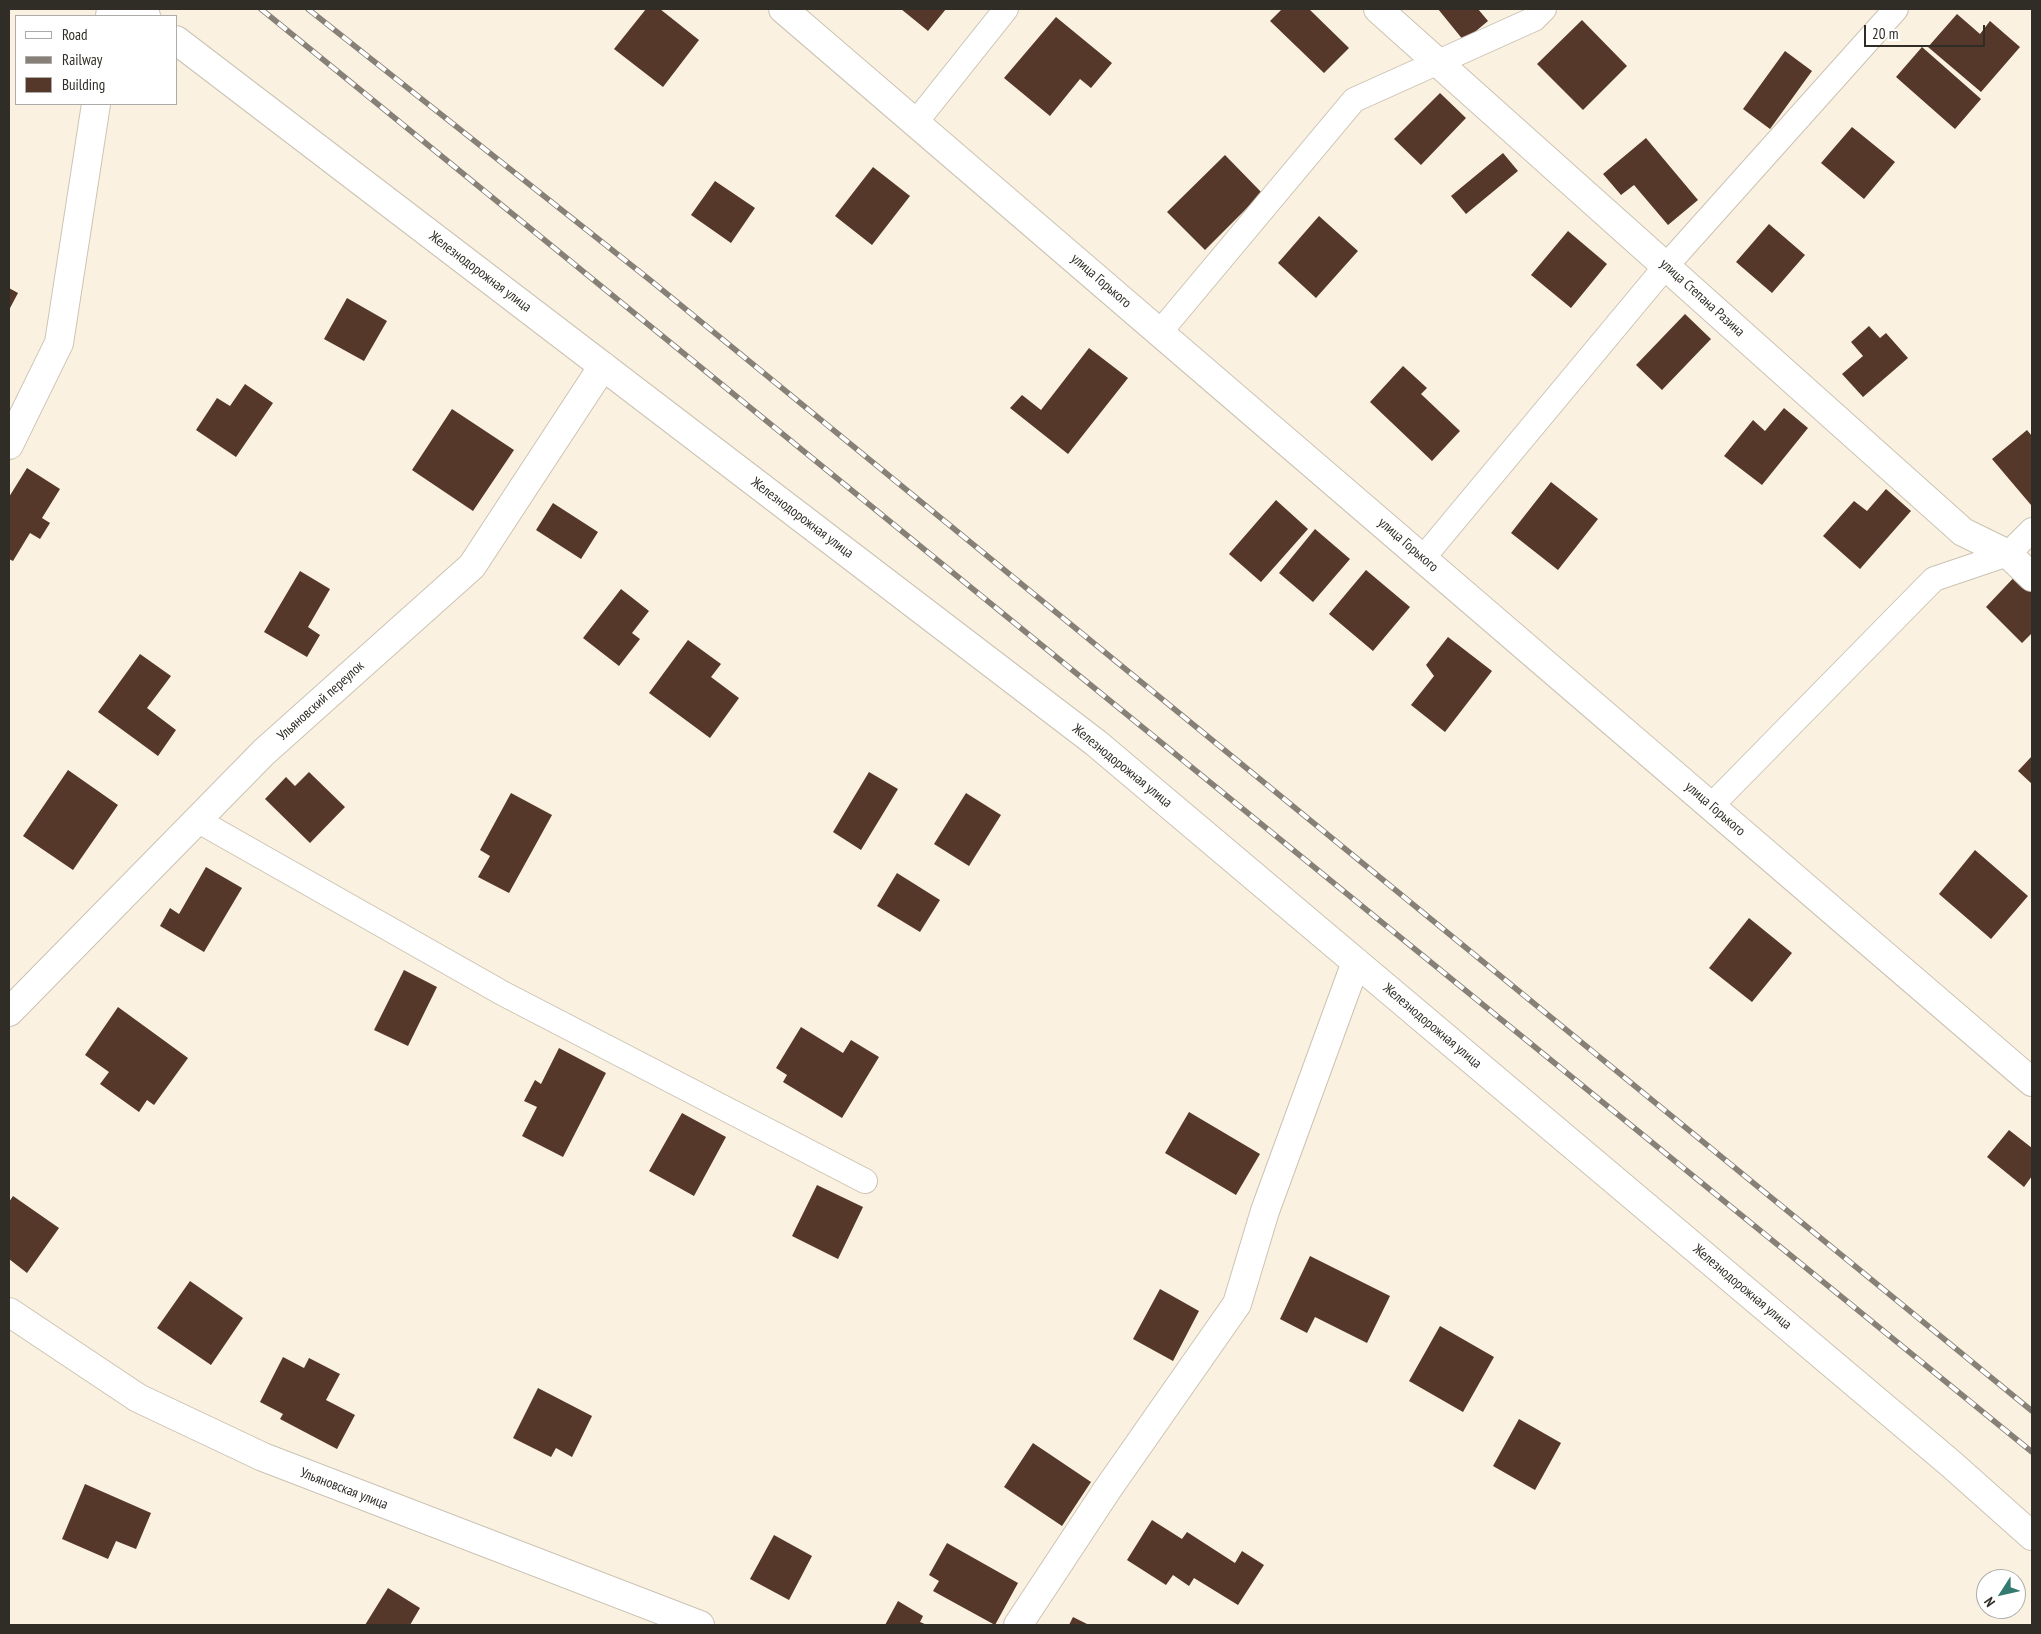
<!DOCTYPE html>
<html>
<head>
<meta charset="utf-8">
<style>
	body { margin:0 }
	#map { position:relative; width:2041px; height:1634px; overflow:hidden; background:#faf1e1; font-family:"PT Sans Narrow",sans-serif }
	canvas { display:block }
	.frame { position:absolute; inset:0; border:10px solid #302d27; pointer-events:none }
	.legend { position:absolute; left:15px; top:15px; width:162px; height:90px; box-sizing:border-box; background:#fff; border:1px solid #acaba9; margin:0; padding:6px 9px; list-style:none; font-size:15px; color:#302d27 }
	.legend li { display:flex; align-items:center; gap:10px; height:25px }
	.legend b { width:25px; border:1px solid #acaba9 }
	.north { position:absolute; left:1976px; top:1569px; width:50px; height:50px; box-sizing:border-box; background:#fff; border:1px solid #acaba9; border-radius:50%; rotate:235deg; font-size:14px; font-weight:700; line-height:20px; text-align:center; color:#302d27 }
	.north::after { content:''; display:block; margin:auto; width:18px; height:22px; background:#347a70; clip-path:polygon(50% 0,100% 100%,50% 72%,0 100%) }
	.scale { position:absolute; left:1864px; top:25px; width:121px; height:22px; box-sizing:border-box; border:2px solid #302d27; border-top:0; padding-left:6px; font-size:15px; line-height:18px; white-space:nowrap; color:#302d27; -webkit-text-stroke:4px #fff; paint-order:stroke }
</style>
</head>
<body>
<div id="map">
<canvas width="2041" height="1634"></canvas>
<div class="frame"></div>
<ul class="legend">
<li><b style="height:6px;background:#fff"></b>Road</li>
<li><b style="height:6px;background:#868076"></b>Railway</li>
<li><b style="height:14px;background:#553829"></b>Building</li>
</ul>
<div class="north">N</div>
<div class="scale">20 m</div>
</div>
<script>
const ctx = document.querySelector('canvas').getContext('2d');
ctx.lineJoin = 'round';
function fill(path, color) { ctx.fillStyle = color; ctx.fill(path, 'evenodd'); }
const shape = rows => new Path2D(rows.map(r => 'M' + r).join(''));
function trace(path, color, width, dash) { ctx.strokeStyle = color; ctx.lineWidth = width; ctx.lineCap = dash ? 'butt' : 'round'; ctx.setLineDash(dash || []); ctx.stroke(path); }
function drawText(font, color, halo, rows, align = 'center') {
  ctx.font = font + ' "PT Sans Narrow",sans-serif'; ctx.lineWidth = 5; ctx.setLineDash([]); ctx.textBaseline = 'middle'; ctx.strokeStyle = halo; ctx.fillStyle = color; for (const [text, x, y, turn = 0] of rows) {
    ctx.save(); ctx.translate(x, y); ctx.rotate((+turn || 0) * Math.PI / 180); ctx.textAlign = isNaN(turn) ? turn : align; if (halo) ctx.strokeText(text, 0, 0); ctx.fillText(text, 0, 0); ctx.restore();
  }
}
fill(shape([
	[646,9,660,9,699,40,663,87,614,49],
	[901,9,946,9,928,31],
	[1282,9,1309,9,1349,48,1324,73,1270,21],
	[1438,9,1478,9,1488,21,1464,41],
	[1957,14,1980,34,1990,21,2020,47,1981,92,1928,47],
	[1056,17,1112,63,1091,88,1080,79,1050,116,1004,78],
	[1582,20,1627,66,1583,110,1537,64],
	[1922,47,1981,99,1955,129,1896,77],
	[1785,51,1812,71,1770,129,1743,109],
	[1440,93,1466,118,1421,165,1394,139],
	[1852,127,1895,162,1864,199,1821,163],
	[1646,138,1698,200,1668,225,1634,185,1621,195,1603,174],
	[1503,153,1518,171,1466,214,1451,196],
	[1225,155,1262,193,1205,250,1167,212],
	[873,167,910,196,872,245,835,216],
	[715,181,755,208,731,243,691,215],
	[1319,216,1358,251,1316,298,1278,263],
	[1769,224,1805,255,1772,293,1736,262],
	[1568,231,1607,264,1571,308,1531,275],
	[9,288,18,293,9,310],
	[347,298,387,321,364,361,324,339],
	[1685,314,1711,339,1662,390,1636,365],
	[1869,326,1880,338,1886,333,1908,358,1863,397,1842,374,1863,356,1851,342],
	[1089,348,1128,378,1068,454,1010,408,1022,395,1041,410],
	[1403,366,1427,388,1421,394,1460,431,1432,461,1370,402],
	[245,384,273,403,236,457,196,430,217,398,230,406],
	[1784,408,1808,428,1762,485,1724,456,1753,420,1765,431],
	[452,409,514,450,473,511,412,470],
	[2027,430,2032,436,2031,505,1992,459],
	[27,468,60,489,42,518,50,523,40,539,30,533,13,561,9,559,9,497],
	[1551,482,1598,519,1558,570,1511,533],
	[1886,489,1911,511,1860,569,1823,536,1854,501,1867,511],
	[1276,500,1308,529,1261,582,1229,554],
	[553,503,598,532,581,559,536,530],
	[1315,529,1350,559,1313,602,1279,573],
	[1366,570,1410,607,1373,651,1329,614],
	[300,571,330,589,308,627,320,635,307,657,264,632],
	[2020,571,2032,583,2032,633,2022,643,1986,607],
	[621,589,649,611,632,633,640,639,619,666,583,638],
	[1448,637,1492,671,1445,732,1411,705,1434,676,1426,665],
	[688,640,721,664,711,677,739,698,710,738,649,693],
	[140,654,171,676,147,708,176,730,158,756,98,712],
	[2032,756,2032,784,2018,771],
	[68,770,118,805,73,870,23,836],
	[309,772,345,807,310,843,265,799,286,777,295,786],
	[869,772,898,789,861,850,833,832],
	[511,793,552,815,509,893,478,877,490,856,480,850],
	[966,793,1001,815,969,866,934,844],
	[1975,850,2028,896,1991,939,1939,894],
	[206,867,242,888,204,952,160,926,170,908,179,914],
	[897,873,940,900,920,932,877,906],
	[1749,918,1792,953,1752,1002,1709,968],
	[404,970,437,987,408,1046,374,1030],
	[118,1007,188,1058,154,1105,147,1100,139,1112,100,1084,109,1072,85,1055],
	[801,1027,843,1053,851,1040,879,1057,842,1118,783,1082,787,1075,776,1068],
	[559,1048,606,1073,563,1157,522,1136,537,1107,524,1101,535,1080,541,1084],
	[1189,1112,1260,1154,1236,1195,1165,1153],
	[682,1113,726,1137,694,1196,649,1171],
	[2009,1130,2032,1148,2032,1176,2024,1187,1987,1157],
	[817,1185,863,1207,838,1259,792,1236],
	[13,1196,59,1228,27,1273,9,1259,9,1202],
	[1310,1256,1390,1296,1367,1343,1315,1317,1307,1333,1280,1319],
	[190,1281,243,1318,211,1365,157,1328],
	[1160,1289,1199,1311,1173,1361,1133,1339],
	[1440,1326,1494,1357,1463,1412,1409,1381],
	[283,1357,304,1368,309,1358,340,1374,326,1400,355,1415,337,1449,280,1419,283,1414,260,1402],
	[538,1388,592,1416,572,1457,556,1448,551,1457,513,1438],
	[1519,1419,1561,1443,1535,1490,1493,1466],
	[1033,1443,1091,1482,1062,1526,1004,1487],
	[85,1484,151,1513,136,1549,116,1541,108,1559,62,1539],
	[1152,1520,1182,1539,1187,1532,1235,1563,1242,1551,1264,1565,1238,1605,1194,1578,1189,1586,1173,1575,1166,1585,1127,1560],
	[774,1535,812,1556,789,1600,750,1579],
	[947,1543,1018,1583,995,1625,933,1591,939,1581,929,1575],
	[388,1588,420,1608,410,1625,365,1625],
	[898,1601,923,1616,920,1622,927,1625,885,1625],
	[1073,1617,1089,1625,1069,1625]
]), '#553829');
const lane = shape([
	[916,122,1006,9],
	[1160,332,1354,100,1534,19,1544,9],
	[1423,558,1666,266,1896,9],
	[1711,806,1934,579,2008,554,2032,530],
	[197,820,504,994,865,1181]
]);
const street = shape([
	[136,9,146,16],
	[783,9,2032,1082],
	[1378,9,1963,532,2008,554,2032,577],
	[110,16,111,9],
	[176,40,1096,743,1950,1463,2032,1536],
	[9,445,59,343,96,104],
	[9,1012,264,752,472,566,603,366],
	[1018,1625,1107,1490,1237,1304,1265,1211,1356,962]
]);
const secondary = shape([
	[9,1312,138,1398,263,1457,700,1625]
]);
trace(lane, '#cbc3b3', 26);
trace(street, '#cbc3b3', 30);
trace(secondary, '#cbc3b3', 30);
trace(lane, '#fff', 24);
trace(street, '#fff', 28);
trace(secondary, '#fff', 28);
const rail = shape([
	[261,9,2032,1452],
	[308,9,650,280,2032,1411]
]);
trace(rail, '#868076', 5.5);
trace(rail, '#fff', 4, [11]);
drawText('14px', '#302d27', '#fff', [
	["Железнодорожная улица",480,272,37],
	["улица Горького",1101,281,41],
	["улица Степана Разина",1702,298,42],
	["Железнодорожная улица",802,518,37],
	["улица Горького",1408,545,41],
	["Ульяновский переулок",321,701,-42],
	["Железнодорожная улица",1122,766,39],
	["улица Горького",1715,809,41],
	["Железнодорожная улица",1432,1026,40],
	["Железнодорожная улица",1742,1287,40],
	["Ульяновская улица",344,1489,21]
]);
</script>
</body>
</html>
